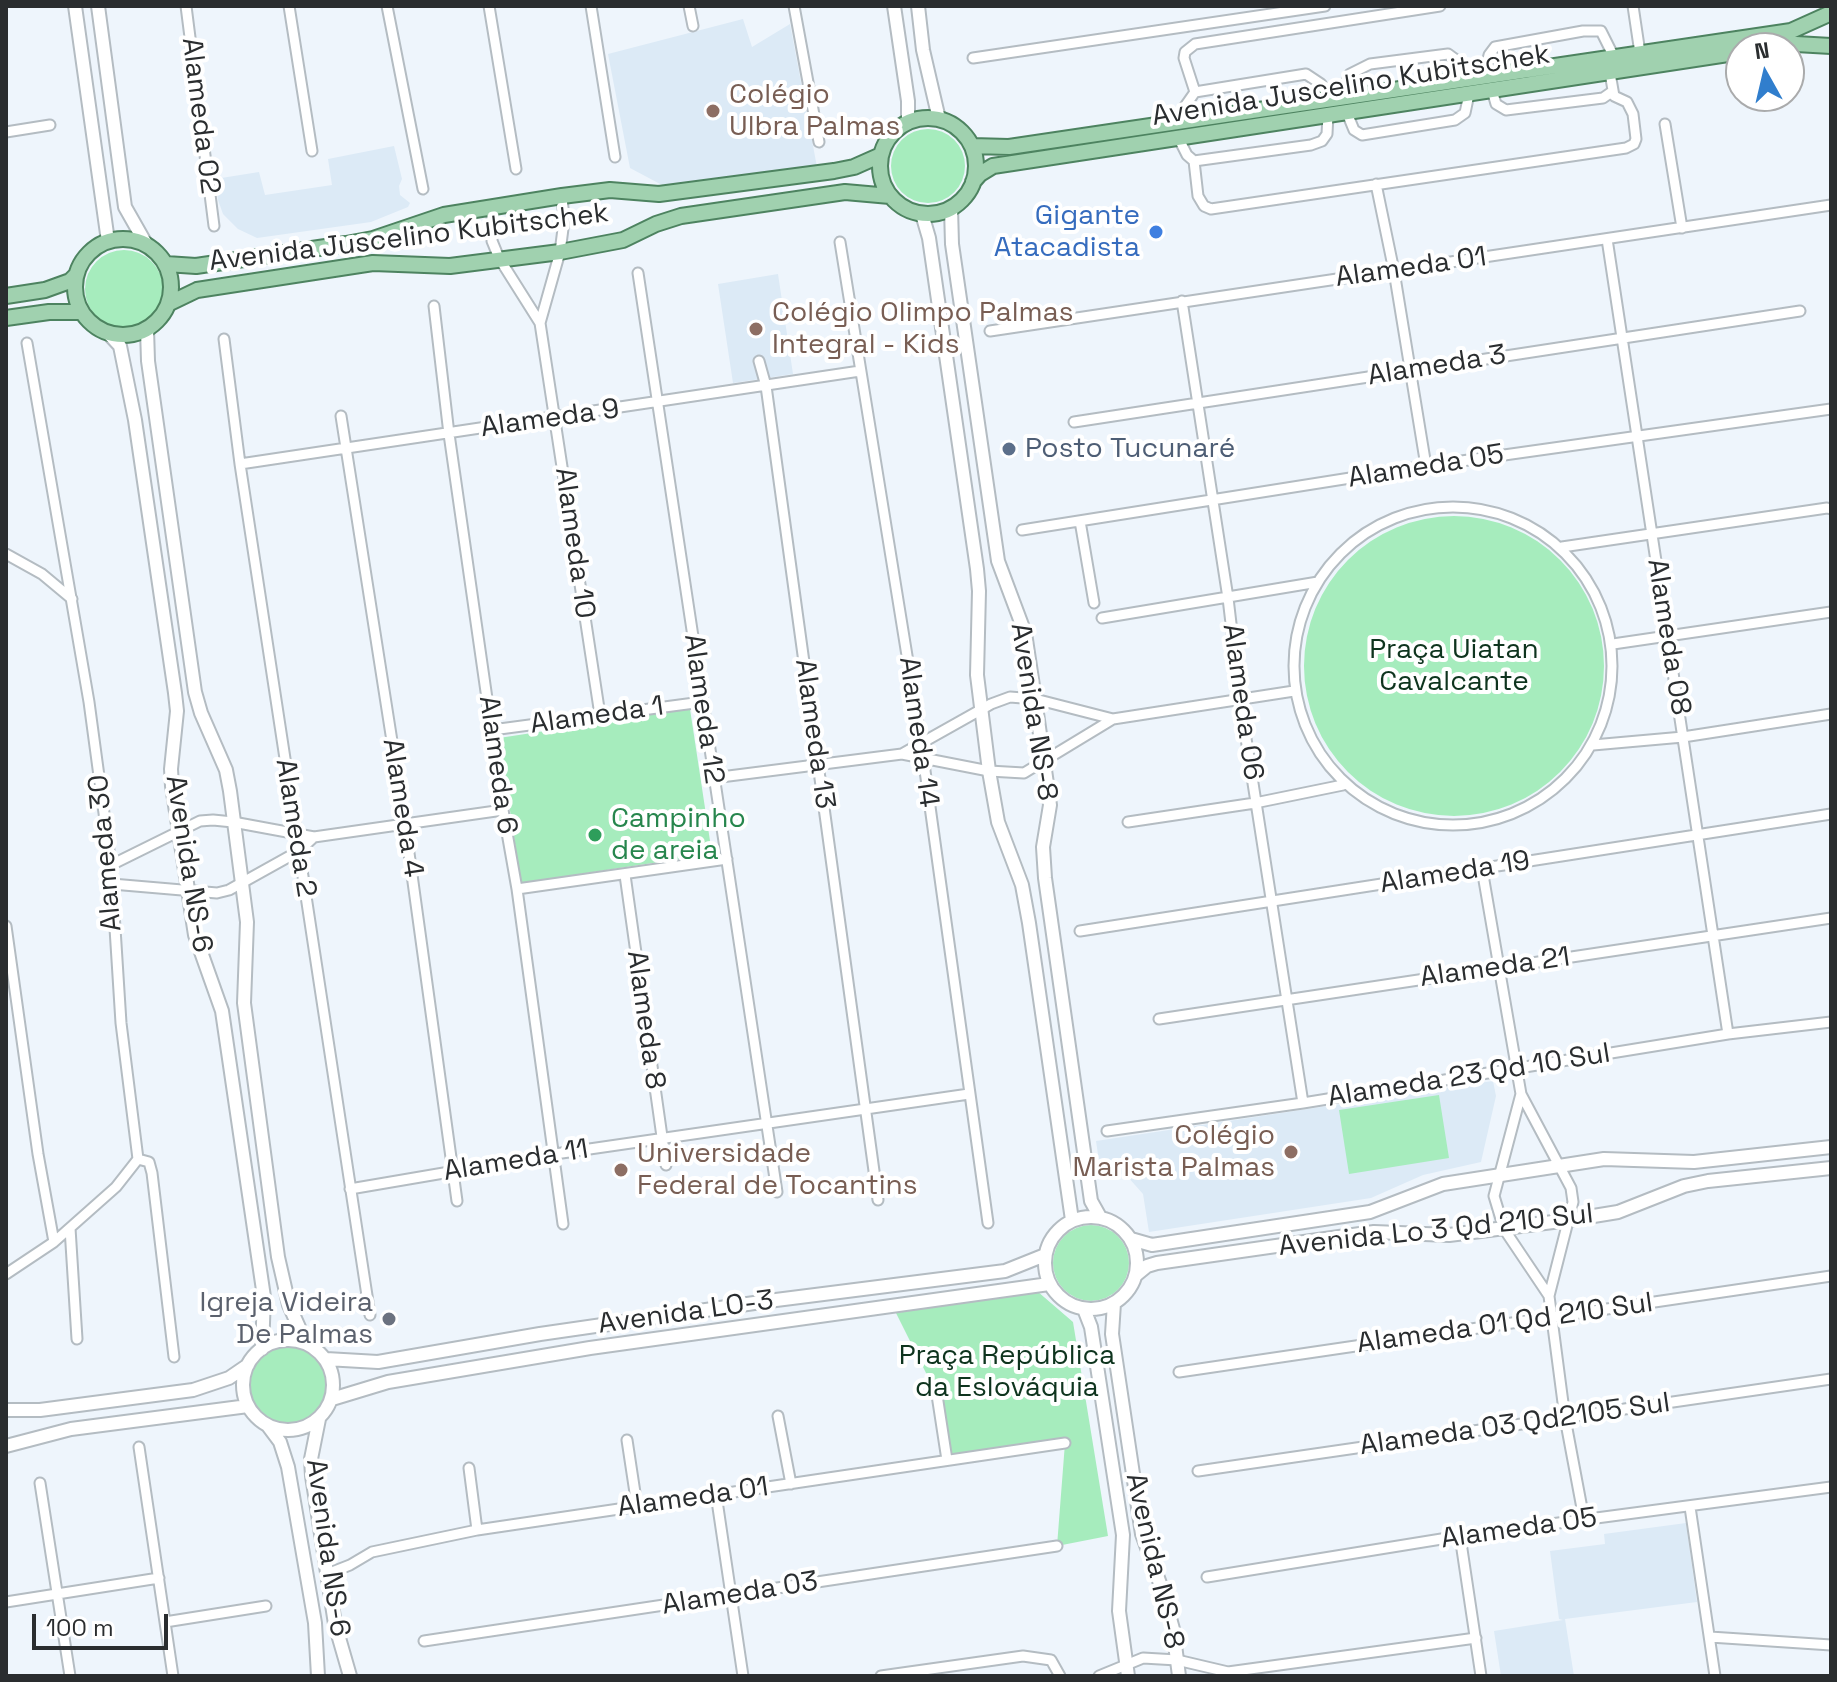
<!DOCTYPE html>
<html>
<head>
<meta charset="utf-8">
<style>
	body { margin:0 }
	#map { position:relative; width:1837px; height:1682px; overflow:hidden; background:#eef5fc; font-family:"Space Grotesk",sans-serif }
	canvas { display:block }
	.frame { position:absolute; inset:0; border:8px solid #2a2d2f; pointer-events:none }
	.north { position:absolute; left:1725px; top:32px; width:80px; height:80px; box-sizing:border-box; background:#fff; border:2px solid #aaabac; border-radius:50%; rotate:352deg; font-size:22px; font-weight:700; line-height:32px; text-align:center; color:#2a2d2f }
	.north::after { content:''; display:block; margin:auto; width:28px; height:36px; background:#307ecd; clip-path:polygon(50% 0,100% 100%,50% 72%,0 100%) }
	.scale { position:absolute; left:32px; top:1614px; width:136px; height:36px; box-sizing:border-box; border:4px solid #2a2d2f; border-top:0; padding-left:10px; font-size:24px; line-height:28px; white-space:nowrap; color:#2a2d2f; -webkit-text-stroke:6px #fff; paint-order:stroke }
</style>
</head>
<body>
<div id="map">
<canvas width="1837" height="1682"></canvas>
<div class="frame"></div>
<div class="north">N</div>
<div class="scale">100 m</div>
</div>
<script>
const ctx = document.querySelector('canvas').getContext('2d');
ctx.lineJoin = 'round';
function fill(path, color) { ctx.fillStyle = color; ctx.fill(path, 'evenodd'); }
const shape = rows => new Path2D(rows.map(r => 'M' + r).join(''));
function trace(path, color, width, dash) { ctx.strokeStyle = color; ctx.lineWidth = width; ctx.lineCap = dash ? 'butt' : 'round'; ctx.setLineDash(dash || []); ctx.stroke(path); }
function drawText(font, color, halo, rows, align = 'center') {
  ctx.font = font + ' "Space Grotesk",sans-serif'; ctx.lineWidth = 8; ctx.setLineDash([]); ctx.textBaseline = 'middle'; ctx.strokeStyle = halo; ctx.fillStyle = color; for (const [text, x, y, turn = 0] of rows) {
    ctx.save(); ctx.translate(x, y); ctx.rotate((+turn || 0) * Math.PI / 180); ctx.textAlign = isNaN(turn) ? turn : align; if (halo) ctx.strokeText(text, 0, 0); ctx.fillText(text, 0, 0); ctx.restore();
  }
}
fill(shape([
	[743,19,752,47,790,24,817,167,662,185,630,168,608,54],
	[394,146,402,179,399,186,400,195,410,203,408,207,371,222,257,238,238,229,223,214,218,200,215,179,259,172,265,195,332,185,328,159],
	[778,274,793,374,733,383,718,284],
	[1493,1081,1496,1096,1481,1162,1423,1175,1371,1198,1149,1232,1143,1194,1127,1176,1100,1168,1096,1141],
	[1686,1523,1697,1602,1565,1619,1574,1676,1501,1676,1494,1631,1563,1620,1559,1619,1550,1551,1605,1544,1604,1534]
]), '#dceaf6');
fill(shape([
	'891 166a37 37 0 1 1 74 0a37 37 0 1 1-74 0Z',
	'85 289a39 39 0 1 1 78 0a39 39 0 1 1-78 0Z',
	'1304 666a150 150 0 1 1 300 0a150 150 0 1 1-300 0Z',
	[690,709,712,854,521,883,499,738],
	[1439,1095,1449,1158,1349,1174,1339,1110],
	'1053 1263a38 38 0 1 1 76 0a38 38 0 1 1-76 0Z',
	[1037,1291,1073,1322,1108,1536,1057,1546,1065,1443,947,1460,937,1395,896,1313],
	'250 1385a39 39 0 1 1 78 0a39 39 0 1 1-78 0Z'
]), '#a6ecbd');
const street = shape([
	[186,6,214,226],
	[289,6,312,151],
	[387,6,423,189],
	[489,6,516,169],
	[591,6,615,157],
	[689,6,693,26],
	[794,6,819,142],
	[1633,6,1640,53],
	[973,58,1325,6],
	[1484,76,1489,55,1495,47,1583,31,1601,31,1614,57],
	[1492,90,1496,104,1506,110,1603,98,1613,91],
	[1195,92,1184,58,1185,52,1195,44,1440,6],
	[1340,98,1350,74,1370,64,1448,54,1463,65,1469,79],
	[1347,113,1354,130,1362,135,1455,120,1465,113,1469,94],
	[1174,122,1195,92,1306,74,1321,84,1331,100],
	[1665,124,1682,228],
	[6,132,50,125],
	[1179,139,1187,155,1194,161,1198,196,1204,206,1211,209,1626,148,1634,144,1636,139,1633,114,1627,102,1614,96,1610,73],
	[1194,161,1311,145,1322,141,1327,134,1328,115],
	[1376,184,1394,271,1426,466],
	[492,207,492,241,499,258,540,323,600,715],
	[1607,239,1728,1034],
	[840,242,921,742,988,1223],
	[638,273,777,1192],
	[1182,301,1228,598,1240,700,1303,1103],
	[434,306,449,434,503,810,517,889,563,1224],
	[540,323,560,252,564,221,562,196],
	[990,331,1831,205],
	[224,339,240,464,370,1315],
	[27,343,89,702,111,865,121,1023,138,1159],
	[759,361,766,386,878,1200],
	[341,416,405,824,457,1201],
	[1074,422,1800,311],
	[240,464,860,371],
	'1294 666a159 159 0 1 1 318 0a159 159 0 1 1-318 0Z',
	[1080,521,1094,603],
	[1022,530,1426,466,1831,409],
	[1562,547,1827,508,1831,509],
	[6,554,42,574,72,599],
	[1102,618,1318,582],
	[1613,644,1831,612],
	[492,730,702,702],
	[1593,745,1683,737,1831,714],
	[902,754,991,704,1010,697,1035,699,1113,719],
	[713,778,902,754,989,771,1024,773,1113,719,1294,691],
	[1128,822,1255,803,1343,785],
	[111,865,200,821,213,820,233,822,314,837,503,810],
	[1482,869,1521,1094,1571,1188,1573,1202,1549,1296,1565,1418,1584,1519],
	[625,875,666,1165],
	[112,884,217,893,229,890,299,851,314,837],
	[517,889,727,859],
	[6,926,38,1154,54,1242],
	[1080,931,1831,814],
	[1159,1019,1831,918],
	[1521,1094,1494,1196,1504,1229,1549,1296],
	[1107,1131,1303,1103,1728,1034,1831,1022],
	[138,1159,149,1162,152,1173,174,1357],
	[350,1189,555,1154,969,1094],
	[70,1228,77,1339],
	[6,1274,54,1242,116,1187,138,1159],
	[1179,1372,1831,1276],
	[937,1395,947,1460],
	[778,1416,791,1484],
	[627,1440,637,1506],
	[139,1447,173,1676],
	[469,1468,477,1530],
	[1198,1471,1831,1379],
	[40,1483,70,1676],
	[716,1494,743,1676],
	[1690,1507,1715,1676],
	[1460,1536,1481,1676],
	[327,1574,350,1565,372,1552,477,1530,1065,1443],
	[1207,1577,1460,1536,1831,1487],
	[6,1602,159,1578],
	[165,1622,266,1606],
	[1710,1637,1831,1645],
	[424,1641,1057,1546],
	[881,1676,1023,1656,1051,1660,1060,1676],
	[1099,1676,1143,1658,1177,1660,1228,1672,1476,1638]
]);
const secondary = shape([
	[75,6,108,241],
	[98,6,125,207,146,244],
	[894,6,908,101,908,123],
	[918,6,923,50,939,119],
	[951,208,952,244,998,561,1025,633,1035,699,1050,805,1043,847,1045,878,1091,1201,1100,1217],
	[922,214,929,238,977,569,979,591,977,675,989,771,998,822,1022,885,1029,923,1072,1220],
	[147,329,148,361,195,692,201,713,226,770,230,791,247,922,244,1003,278,1257,289,1305,306,1343],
	[108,333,120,346,135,420,175,693,177,711,171,769,172,786,195,935,222,1011,264,1297,262,1349],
	'1045 1263a46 46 0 1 1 92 0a46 46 0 1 1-92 0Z',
	[1131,1239,1152,1245,1370,1212,1443,1184,1604,1159,1694,1162,1831,1147],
	[1136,1275,1147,1266,1157,1263,1374,1232,1449,1235,1569,1220,1618,1212,1684,1186,1708,1181,1831,1168],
	[1114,1303,1112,1334,1142,1534,1162,1589,1173,1629,1179,1676],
	[1084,1309,1091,1327,1123,1535,1119,1611,1128,1676],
	'243 1385a45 45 0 1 1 90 0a45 45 0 1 1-90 0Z',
	[326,1359,378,1362,540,1334,768,1301,1005,1271,1045,1255],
	[332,1399,388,1382,590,1348,1049,1284],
	[6,1410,40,1410,193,1390,229,1378,248,1365],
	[319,1419,311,1459,312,1476,335,1624,350,1676],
	[268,1426,280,1442,288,1467,315,1623,318,1676],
	[6,1446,71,1429,248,1406]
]);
const primary = shape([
	[1770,48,1796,44,1831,46],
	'880 166a48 48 0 1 1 96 0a48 48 0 1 1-96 0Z',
	[972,146,1009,147,1791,31,1831,13],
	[973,182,980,174,993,166,1741,52],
	'75 287a48 48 0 1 1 96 0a48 48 0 1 1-96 0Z',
	[166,264,196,266,346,244,373,239,444,215,562,196,610,190,659,194,834,171,854,167,881,155],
	[6,296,45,290,70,281,76,275],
	[170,303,197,290,373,263,450,266,560,252,623,240,656,224,681,216,845,192,890,196],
	[6,318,49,312,81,312]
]);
trace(street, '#b4bcc2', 13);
trace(secondary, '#b4bcc2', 16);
trace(primary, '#4d8360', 18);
trace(street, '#fff', 9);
trace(secondary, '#fff', 12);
trace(primary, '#a0d1af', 14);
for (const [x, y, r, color] of [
	[713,111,8,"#8d6e63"],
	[1156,232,8,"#3f7fe0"],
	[756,329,8,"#8d6e63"],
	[1009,449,8,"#5c6f8a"],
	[595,835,8,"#2e9e5b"],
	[1291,1152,8,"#8d6e63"],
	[621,1170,8,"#8d6e63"],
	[389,1319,8,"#6b7280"]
]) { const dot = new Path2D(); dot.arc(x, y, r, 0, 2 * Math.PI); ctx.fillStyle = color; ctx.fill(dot); trace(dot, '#fff', 3); }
drawText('28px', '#2a2d2f', '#fff', [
	["Avenida Juscelino Kubitschek",1351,86,-9],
	["Alameda 02",200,116,83],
	["Avenida Juscelino Kubitschek",409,238,-7],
	["Alameda 01",1411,268,-8],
	["Alameda 3",1437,366,-9],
	["Alameda 9",550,419,-8],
	["Alameda 05",1426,467,-9],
	["Alameda 10",574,543,82],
	["Alameda 08",1668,637,81],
	["Alameda 06",1242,702,82],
	["Alameda 12",703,709,82],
	["Avenida NS-8",1033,712,81],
	["Alameda 1",597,716,-8],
	["Alameda 14",918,732,82],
	["Alameda 13",814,734,82],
	["Alameda 6",497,765,82],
	["Alameda 4",402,808,81],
	["Alameda 2",295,828,81],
	["Alameda 30",106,853,-95],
	["Avenida NS-6",188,864,81],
	["Alameda 19",1455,873,-9],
	["Alameda 21",1495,968,-8],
	["Alameda 8",645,1020,82],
	["Alameda 23 Qd 10 Sul",1469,1076,-9],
	["Alameda 11",516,1161,-9],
	["Avenida Lo 3 Qd 210 Sul",1436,1231,-6],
	["Avenida LO-3",686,1313,-8],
	["Alameda 01 Qd 210 Sul",1505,1324,-8],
	["Alameda 03 Qd2105 Sul",1515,1425,-8],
	["Alameda 01",693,1498,-8],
	["Alameda 05",1519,1529,-8],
	["Avenida NS-6",327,1548,82],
	["Avenida NS-8",1154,1561,77],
	["Alameda 03",740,1594,-9]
]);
drawText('28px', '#785e54', '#fff', [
	["Colégio",729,95],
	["Ulbra Palmas",729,127],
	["Colégio Olimpo Palmas",772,313],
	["Integral - Kids",772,345],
	["Colégio",1275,1136,"right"],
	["Marista Palmas",1275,1168,"right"],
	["Universidade",637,1154],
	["Federal de Tocantins",637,1186]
], 'left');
drawText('28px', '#366cbe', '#fff', [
	["Gigante",1140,216],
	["Atacadista",1140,248]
], 'right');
drawText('28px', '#4e5e75', '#fff', [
	["Posto Tucunaré",1025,449]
], 'left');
drawText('28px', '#0e341e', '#fff', [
	["Praça Uiatan",1454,650],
	["Cavalcante",1454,682],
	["Praça República",1007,1356],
	["da Eslováquia",1007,1388]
]);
drawText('28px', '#27864d', '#fff', [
	["Campinho",611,819],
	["de areia",611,851]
], 'left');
drawText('28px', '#5b616d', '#fff', [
	["Igreja Videira",373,1303],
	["De Palmas",373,1335]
], 'right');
</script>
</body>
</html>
